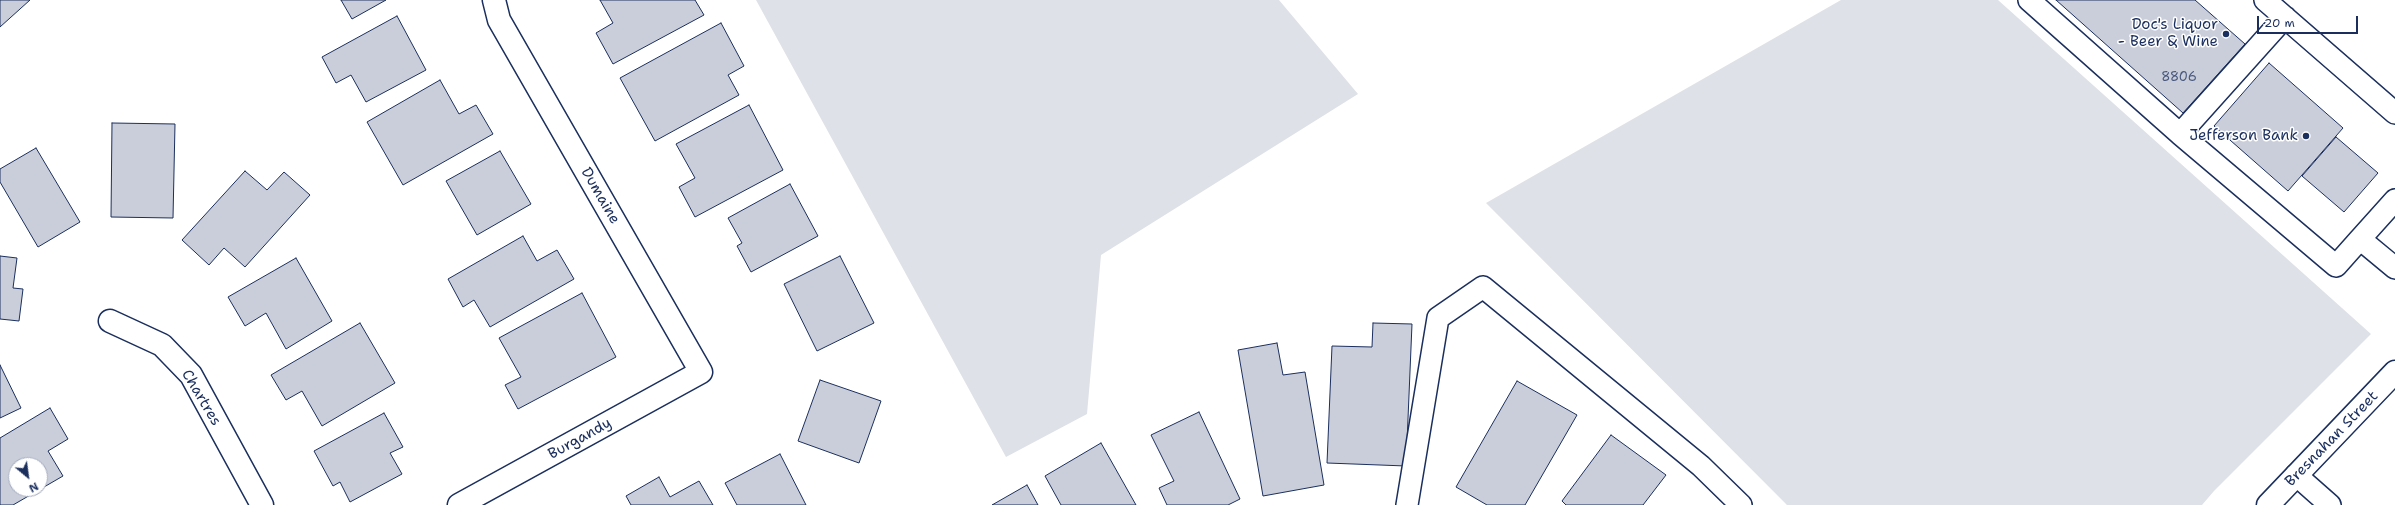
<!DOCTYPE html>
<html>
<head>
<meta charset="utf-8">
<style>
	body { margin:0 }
	#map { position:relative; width:2395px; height:505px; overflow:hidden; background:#fff; font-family:"Shantell Sans",sans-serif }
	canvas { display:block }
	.north { position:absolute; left:8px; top:457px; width:40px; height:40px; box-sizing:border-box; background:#fff; border:1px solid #a4acbf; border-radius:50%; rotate:151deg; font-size:11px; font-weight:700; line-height:16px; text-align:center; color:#1b2f5e }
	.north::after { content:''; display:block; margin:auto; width:14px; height:18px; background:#1b2f5e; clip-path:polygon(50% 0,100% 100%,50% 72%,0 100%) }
	.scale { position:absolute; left:2257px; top:16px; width:101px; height:18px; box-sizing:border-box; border:2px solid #1b2f5e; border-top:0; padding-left:5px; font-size:12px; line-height:14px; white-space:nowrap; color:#1b2f5e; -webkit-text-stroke:3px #fff; paint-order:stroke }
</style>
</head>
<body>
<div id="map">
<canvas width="2395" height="505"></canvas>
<div class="north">N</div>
<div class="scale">20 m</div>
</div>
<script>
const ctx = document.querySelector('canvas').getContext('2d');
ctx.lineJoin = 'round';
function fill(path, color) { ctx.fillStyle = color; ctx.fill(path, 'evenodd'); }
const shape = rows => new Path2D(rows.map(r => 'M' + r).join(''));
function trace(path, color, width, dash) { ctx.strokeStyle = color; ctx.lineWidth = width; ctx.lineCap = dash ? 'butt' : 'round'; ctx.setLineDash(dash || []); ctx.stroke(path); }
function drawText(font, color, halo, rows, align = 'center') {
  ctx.font = font + ' "Shantell Sans",sans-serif'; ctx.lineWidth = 3; ctx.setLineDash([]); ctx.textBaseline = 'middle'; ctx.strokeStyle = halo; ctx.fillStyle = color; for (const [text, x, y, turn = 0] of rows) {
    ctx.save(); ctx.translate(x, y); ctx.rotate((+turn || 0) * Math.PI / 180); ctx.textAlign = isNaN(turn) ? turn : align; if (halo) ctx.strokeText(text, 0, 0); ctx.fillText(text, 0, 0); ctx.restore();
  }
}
fill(shape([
	[756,0,1279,0,1358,94,1101,255,1087,414,1006,457],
	[1841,0,1998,0,2371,334,2214,491,2202,505,1787,505,1486,203]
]), '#dee1e7');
const building = shape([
	[0,0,30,0,0,27,0,0],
	[341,0,386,0,352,19,341,0],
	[600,0,695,0,704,15,613,64,596,33,613,23,600,0],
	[2056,0,2195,0,2245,44,2183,113,2056,0],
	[397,16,426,70,366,102,351,75,336,83,322,57,397,16],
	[721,23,744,66,728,75,739,95,655,141,620,78,721,23],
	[2269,63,2343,128,2288,191,2214,126,2269,63],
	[440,80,459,114,476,105,493,134,403,185,367,122,440,80],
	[749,105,783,170,695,217,679,187,695,178,676,144,749,105],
	[112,123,175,124,173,218,111,217,112,123],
	[2336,137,2378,173,2344,212,2302,176,2336,137],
	[36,148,80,222,38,247,0,182,0,169,36,148],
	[500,151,531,204,477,235,446,181,500,151],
	[245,171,267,190,284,172,310,195,245,267,224,248,209,265,182,240,245,171],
	[790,184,818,236,751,272,737,246,742,243,728,218,790,184],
	[523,236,537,261,557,250,574,279,490,327,474,300,463,307,448,279,523,236],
	[0,256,17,258,13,288,23,289,19,321,0,319,0,256],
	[840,256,874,323,817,351,784,284,840,256],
	[296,258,332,321,286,349,266,313,245,326,228,297,296,258],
	[582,293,616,357,518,409,505,385,521,377,499,338,582,293],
	[360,323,395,383,322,426,302,391,286,400,271,375,360,323],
	[1373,323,1412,324,1406,466,1327,463,1332,346,1372,347,1373,323],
	[1277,343,1283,375,1305,372,1324,485,1263,496,1238,350,1277,343],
	[0,365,21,408,0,418,0,365],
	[820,380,881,401,859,463,798,441,820,380],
	[1517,381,1577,415,1525,505,1487,505,1456,487,1517,381],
	[50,408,68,439,48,451,63,476,13,505,0,505,0,438,50,408],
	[16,465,40,465,40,489,16,489,16,465],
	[1199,412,1240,499,1228,505,1167,505,1159,488,1174,481,1151,435,1199,412],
	[384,413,403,447,390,453,402,474,350,502,340,482,333,486,314,451,384,413],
	[1611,435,1666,475,1643,505,1566,505,1562,501,1611,435],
	[1101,443,1136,505,1061,505,1045,476,1101,443],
	[780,454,806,505,737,505,725,483,780,454],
	[659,477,670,497,699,481,713,505,631,505,626,496,659,477],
	[1027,485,1038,505,992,505,1027,485]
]);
fill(building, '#caceda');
trace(building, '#1b2f5e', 1);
const service = shape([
	[2029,0,2180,134,2336,266,2360,239,2395,268],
	[2265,0,2395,113],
	[2180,134,2285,17],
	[2360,239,2395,200],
	[2296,475,2330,505],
	[1407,505,1438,318,1483,287,1701,466,1741,505]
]);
const minor = shape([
	[110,321,162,345,191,375,262,505],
	[459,505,701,372,499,20,494,0],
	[2268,505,2395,372]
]);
trace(service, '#1b2f5e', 24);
trace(minor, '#1b2f5e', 25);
trace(service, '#fff', 21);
trace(minor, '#fff', 22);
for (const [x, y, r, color] of [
	[2226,34,4,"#1b2f5e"],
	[2306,136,4,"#1b2f5e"]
]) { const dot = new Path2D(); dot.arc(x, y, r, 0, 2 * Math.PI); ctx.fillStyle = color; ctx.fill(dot); trace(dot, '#fff', 1.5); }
drawText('13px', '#47577d', null, [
	["8806",2179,78]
]);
drawText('15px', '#1b2f5e', '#fff', [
	["Doc's Liquor",2218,25],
	["- Beer & Wine",2218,42],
	["Jefferson Bank",2298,136]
], 'right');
drawText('15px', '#1b2f5e', '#fff', [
	["Dumaine",600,196,60],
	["Chartres",201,398,59],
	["Burgandy",580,439,-29],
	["Bresnahan Street",2332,439,-46]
]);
</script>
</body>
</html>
